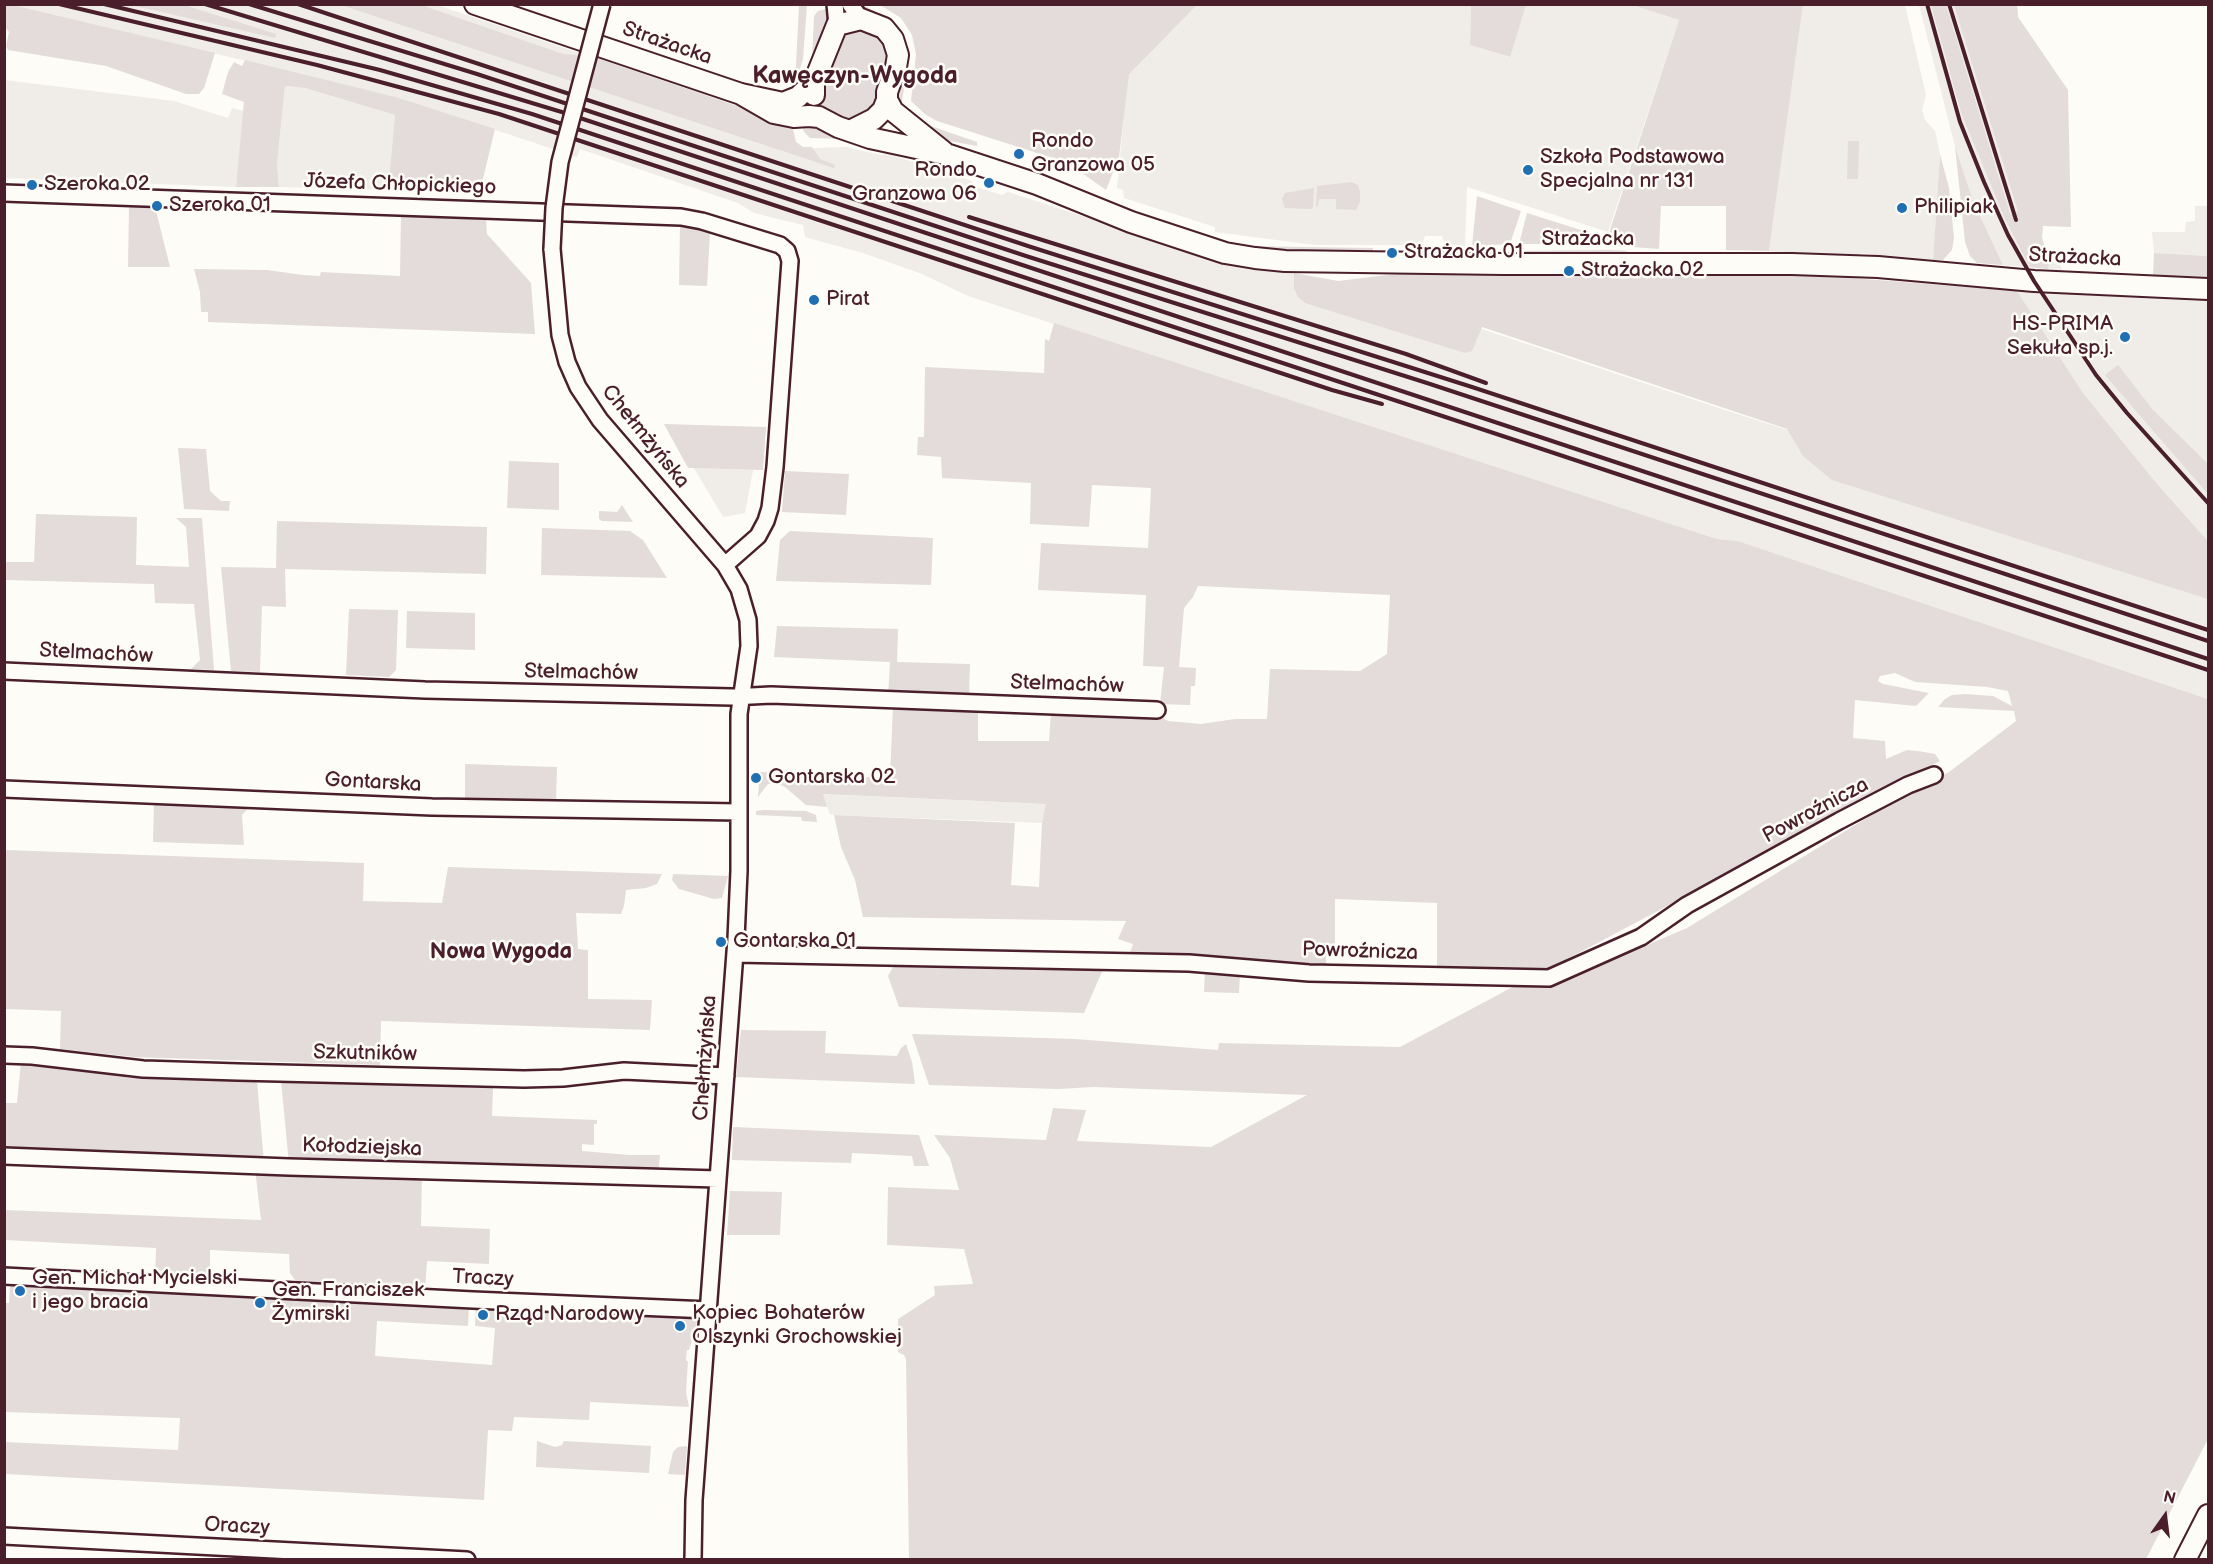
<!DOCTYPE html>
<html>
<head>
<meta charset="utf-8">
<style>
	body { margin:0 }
	#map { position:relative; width:2213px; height:1564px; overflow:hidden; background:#fdfcf7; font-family:"Balsamiq Sans",sans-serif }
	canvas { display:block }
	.frame { position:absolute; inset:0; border:6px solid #4a1f2b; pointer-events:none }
	.north { position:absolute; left:2135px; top:1486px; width:60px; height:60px; -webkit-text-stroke:4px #fdfcf7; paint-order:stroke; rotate:14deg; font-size:16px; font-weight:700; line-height:24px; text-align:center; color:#4a1f2b }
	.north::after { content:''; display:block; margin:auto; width:21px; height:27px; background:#4a1f2b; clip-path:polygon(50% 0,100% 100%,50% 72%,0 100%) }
</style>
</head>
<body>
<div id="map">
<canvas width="2213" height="1564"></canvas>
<div class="frame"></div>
<div class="north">N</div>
</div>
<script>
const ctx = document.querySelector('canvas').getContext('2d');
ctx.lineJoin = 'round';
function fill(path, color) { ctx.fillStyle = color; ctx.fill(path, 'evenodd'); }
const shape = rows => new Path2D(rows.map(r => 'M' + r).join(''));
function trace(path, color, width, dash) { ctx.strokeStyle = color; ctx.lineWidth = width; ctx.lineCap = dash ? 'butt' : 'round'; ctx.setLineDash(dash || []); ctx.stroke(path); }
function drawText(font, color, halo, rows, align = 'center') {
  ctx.font = font + ' "Balsamiq Sans",sans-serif'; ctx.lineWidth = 5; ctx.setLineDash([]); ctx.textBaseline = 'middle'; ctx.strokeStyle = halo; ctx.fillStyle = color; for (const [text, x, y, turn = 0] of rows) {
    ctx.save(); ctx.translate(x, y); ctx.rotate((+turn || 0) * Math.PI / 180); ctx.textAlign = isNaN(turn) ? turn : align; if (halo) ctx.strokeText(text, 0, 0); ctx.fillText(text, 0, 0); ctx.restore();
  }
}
fill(shape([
	[13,5,437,5,742,108,789,140,812,152,814,148,846,147,881,155,888,154,972,181,973,186,1002,195,1008,192,1228,263,1338,281,1722,409,2208,565,2208,699,1738,541,1717,539,968,296,922,274,863,253,805,237,803,225,754,213,738,203,580,149,577,157,396,97],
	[1197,5,1471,5,1470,45,1509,57,1526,5,1632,5,1679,20,1608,232,1467,187,1465,246,1445,245,1442,236,1425,236,1422,245,1315,245,1215,232,1215,227,1124,198,1123,190,1117,188,1128,74],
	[1803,5,1905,5,1926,95,1922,110,1925,120,1935,131,1940,154,1933,260,1874,257,1873,254,1861,253,1859,256,1769,251],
	[1919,5,2017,5,2043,225,2042,238,2046,252,2050,256,2057,256,2062,270,2003,265,1973,201,1955,146],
	[5,80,174,101,228,118,232,108,244,111,236,187,5,178],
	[285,86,305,88,395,115,388,190,279,187,277,164],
	[2195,206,2208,206,2208,256,2154,253,2152,232,2185,232,2186,222,2195,221],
	[2017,291,2208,299,2208,541,2158,485,2083,393],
	[694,468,753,470,745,513,723,517],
	[822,794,886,797,1047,804,1042,823,834,815,830,814]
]), '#f0ece8');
fill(shape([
	[5,4,13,5,215,53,204,88,199,94,186,94,106,66,8,50,6,46,9,32,5,27],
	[131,5,184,5,276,34,275,38],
	[341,5,421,5,563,54,591,56,737,106,763,117,792,125,796,142,803,147,812,147,820,159,835,165,834,168],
	[799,5,807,5,803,59,795,85],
	[858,5,863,5,889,19,897,25,905,39,909,58,901,107,897,91,903,70,867,12],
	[880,5,1197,5,1129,74,1119,157,1106,190,1079,171,1065,166,1053,158,937,121,926,115,911,101,916,54,912,35,901,18],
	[1471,5,1526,5,1510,57,1470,45],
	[1632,5,1803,5,1769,251,1726,250,1726,206,1661,206,1659,249,1605,245,1679,20],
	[1931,5,1946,5,2010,214,2018,211,1954,5,2017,5,2018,17,2068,90,2071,227,2043,226,2042,238,2046,251,2050,256,2048,269,2030,267,2005,219,1962,115],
	[830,8,829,23,812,67,803,85,812,60,814,16,818,11],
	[856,29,878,36,885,45,887,59,877,91,880,106,858,119,851,119,838,117,820,105,819,94,842,32],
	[245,60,396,97,495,129,481,187,402,184,402,190,388,190,395,115,305,88,285,86,277,164,279,187,236,187,244,102,222,94,228,72,234,62,242,66],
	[912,113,931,126,977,142,977,146,944,140,910,116],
	[802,124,811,124,841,139,810,138,804,132],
	[1848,141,1859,141,1858,179,1847,179],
	[1955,146,1973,201,2003,265,1977,263,1970,256,1965,242],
	[1940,154,1949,188,1954,238,1952,250,1943,260,1933,260],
	[1351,182,1358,185,1360,192,1360,202,1356,210,1336,209,1336,199,1319,199,1318,206,1316,207,1317,186],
	[1314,188,1313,208,1311,209,1285,208,1282,199,1285,193],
	[1477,196,1521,211,1510,244,1472,246],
	[129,206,155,207,170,267,128,267],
	[1527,213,1603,237,1600,244,1519,244],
	[401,215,486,220,487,234,531,283,535,334,208,322,208,312,201,312,200,292,194,269,267,270,303,275,320,276,321,272,400,276],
	[680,226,710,232,707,286,679,285],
	[1242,246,1373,248,1373,256,1300,256],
	[1610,250,1627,251,1627,254,1623,257,1508,256,1516,251],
	[2154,253,2208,256,2208,277,2153,276],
	[1638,269,1815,275,2017,291,2083,393,2158,485,2208,541,2208,599,1832,480,1803,456,1787,429,1482,327,1472,351,1465,353,1305,303,1298,297,1294,288,1294,273,1338,281,1412,272,1620,277,1621,270],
	[1054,323,1717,539,1738,541,2208,699,2208,1439,2146,1559,909,1559,906,1359,904,1355,898,1352,898,1319,935,1295,934,1286,973,1284,964,1249,887,1245,888,1187,959,1190,950,1158,934,1135,1046,1140,1053,1108,1086,1110,1077,1141,1211,1147,1307,1095,1093,1087,1059,1089,929,1085,912,1034,1075,1039,1218,1050,1219,1043,1400,1047,1524,981,1546,984,1602,964,1687,928,1896,800,1949,772,2016,721,2014,711,1938,707,1945,699,1952,695,1965,694,1993,696,2012,706,2008,691,1987,687,1915,682,1895,673,1880,676,1878,681,1883,684,1929,693,1916,706,1855,700,1853,738,1885,741,1886,759,1907,750,1918,751,1935,754,1940,761,1541,973,1437,969,1437,903,1335,899,1335,954,1326,954,1326,964,1129,956,1133,944,1118,939,1126,921,863,917,855,880,841,847,834,815,1015,823,1011,885,1039,887,1042,823,1046,804,823,794,827,807,806,805,785,787,777,783,768,784,758,797,760,772,890,778,893,704,978,709,978,741,1049,741,1051,712,1160,716,1168,721,1201,724,1235,719,1267,719,1270,669,1360,671,1387,654,1390,595,1198,586,1193,597,1184,608,1179,667,1196,668,1195,686,1191,686,1190,705,1160,704,1164,667,1143,666,1146,595,1038,590,1041,543,1148,548,1151,488,1092,485,1089,527,1030,524,1031,483,942,478,941,457,917,455,918,437,924,437,925,367,1044,373,1045,339,1049,341],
	[2118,365,2153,410,2208,464,2208,494,2105,375],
	[664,424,766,427,763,470,688,468],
	[178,448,206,449,210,491,221,501,230,501,229,511,184,509],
	[509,461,559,463,559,510,507,508],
	[785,471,849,474,846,515,782,512],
	[622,505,633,522,602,521,599,519,599,511,617,512],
	[36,514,137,517,136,565,189,567,186,527,176,518,202,518,214,670,191,669,200,660,194,604,155,603,154,584,5,580,5,562,34,562],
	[277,521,487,527,486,574,285,569,286,607,262,606,260,672,231,671,221,567,276,568],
	[542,528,630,531,643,540,667,578,541,575],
	[790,531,933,538,931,585,776,581,780,540],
	[349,609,398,610,396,670,389,677,346,675],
	[407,611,475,613,475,650,406,648],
	[777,626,898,629,897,662,970,664,969,698,888,696,890,662,774,657],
	[465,764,557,767,556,802,465,799],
	[154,802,251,805,242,815,244,845,153,842],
	[763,810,806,811,816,815,817,822,802,821,801,817,756,815,756,811],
	[5,850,364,863,363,901,442,903,448,867,662,874,657,884,646,888,626,890,624,906,621,914,576,913,578,949,588,950,588,999,652,1000,650,1030,381,1021,380,1065,134,1057,60,1049,61,1011,5,1009],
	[673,874,728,876,722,898,714,899,679,889,672,880],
	[924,964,1011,968,1104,967,1084,1013,899,1007,888,976,893,967],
	[1205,969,1240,973,1239,993,1204,992],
	[741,1030,826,1031,825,1053,897,1056,901,1048,906,1044,912,1062,915,1084,736,1077],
	[21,1061,131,1078,257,1081,264,1163,5,1153,5,1103,17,1103],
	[281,1081,493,1088,492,1116,597,1120,597,1124,594,1124,594,1145,582,1144,582,1151,629,1155,660,1155,659,1166,657,1175,289,1164],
	[733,1127,919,1135,929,1166,914,1166,912,1156,852,1153,851,1163,732,1160],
	[255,1169,422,1175,421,1226,490,1229,489,1264,427,1261,425,1289,300,1282,295,1280,290,1273,289,1254,210,1250,210,1277,155,1276,156,1248,5,1240,4,1210,261,1220],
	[730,1191,782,1192,780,1235,727,1235],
	[10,1284,469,1305,468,1326,377,1321,375,1356,492,1365,495,1328,475,1326,476,1306,695,1317,697,1319,696,1328,689,1350,687,1350,686,1360,688,1362,686,1392,689,1407,590,1402,589,1420,514,1417,512,1431,488,1430,484,1500,5,1474,5,1442,178,1450,180,1418,5,1412,4,1303,9,1303],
	[537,1441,555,1447,562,1445,564,1441,651,1446,649,1473,536,1467],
	[687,1446,685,1475,668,1474,673,1452,678,1447]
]), '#e3dcda');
const minor = shape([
	[835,4,837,25],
	[850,4,861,19],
	[4,193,681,217,702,221,780,245,787,251,790,261,775,467,770,508,766,521,758,536,725,565],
	[552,249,560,335,567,362,578,387,600,420,725,565,739,589,748,620,749,646,739,714,739,871,736,939,694,1500,693,1560],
	[4,671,425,690,732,697,771,695,1157,710],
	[4,789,432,807,739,812],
	[735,954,1189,963,1309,973,1549,978,1641,937,1687,905,1839,821,1908,785,1934,775],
	[4,1055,32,1056,143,1069,238,1072,524,1079,563,1078,624,1071,726,1076],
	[4,1156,289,1167,718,1179],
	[4,1276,473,1300,709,1310],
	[4,1536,467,1560]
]);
const major = shape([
	[475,4,741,94,783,103,798,97,814,82],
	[741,94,774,113,794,117,809,116,819,117,838,127,870,138,949,155,1037,184,1131,222,1225,253,1255,258,1285,261,1503,264,1792,264,1878,267,2034,281,2208,289],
	[814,95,814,82,837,25,861,19,884,28,893,39,898,55,896,67,887,92,887,100,883,110,874,119,852,130],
	[887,100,893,111,944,152],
	[2185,1560,2208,1515]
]);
trace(minor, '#4a1f2b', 20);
trace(major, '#4a1f2b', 24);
trace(minor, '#fdfcf7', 15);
trace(major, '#fdfcf7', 20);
trace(shape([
	[59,4,317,65,499,114,1332,390,1382,404],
	[104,4,380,70,532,114,2208,670],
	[205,4,565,113,2208,659],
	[249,4,477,74,1026,256,1427,383,2208,641],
	[298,4,1031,247,1472,387,2208,630],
	[1927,4,1960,122,1984,182,2008,235,2034,281,2096,375,2127,413,2208,503],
	[1949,4,2016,220],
	[969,217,1406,354,1486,383]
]), '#4a1f2b', 4);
const minorBridge = shape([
	[552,249,554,208,560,162,602,4]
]);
trace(minorBridge, '#4a1f2b', 20, []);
trace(minorBridge, '#fdfcf7', 15);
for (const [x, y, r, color] of [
	[1019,154,6,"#1f6fb2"],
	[1528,170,6,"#1f6fb2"],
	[989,183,6,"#1f6fb2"],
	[32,185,6,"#1f6fb2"],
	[157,206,6,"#1f6fb2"],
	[1902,208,6,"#1f6fb2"],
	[1392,253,6,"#1f6fb2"],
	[1569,271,6,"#1f6fb2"],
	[814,300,6,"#1f6fb2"],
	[2125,337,6,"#1f6fb2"],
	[756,778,6,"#1f6fb2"],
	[721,942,6,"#1f6fb2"],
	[20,1291,6,"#1f6fb2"],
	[260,1303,6,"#1f6fb2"],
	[483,1315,6,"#1f6fb2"],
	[680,1326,6,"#1f6fb2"]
]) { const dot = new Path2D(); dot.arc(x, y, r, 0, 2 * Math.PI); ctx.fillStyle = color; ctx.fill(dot); trace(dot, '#fdfcf7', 2); }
drawText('21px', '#4a1f2b', '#fdfcf7', [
	["Strażacka",667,44,19],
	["Józefa Chłopickiego",400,185,2],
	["Strażacka",1588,240],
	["Strażacka",2075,258,3],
	["Chełmżyńska",645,437,51],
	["Stelmachów",96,654,3],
	["Stelmachów",581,673,1],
	["Stelmachów",1067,685,2],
	["Gontarska",373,783,3],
	["Powroźnicza",1816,811,-28],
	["Powroźnicza",1360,952,2],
	["Szkutników",365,1054,1],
	["Chełmżyńska",706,1058,-86],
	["Kołodziejska",362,1148,2],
	["Traczy",483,1279,3],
	["Oraczy",237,1527,3]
]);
drawText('21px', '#4a1f2b', '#fdfcf7', [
	["Rondo",1031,142],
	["Granzowa 05",1031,166],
	["Szkoła Podstawowa",1540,158],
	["Specjalna nr 131",1540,182],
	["Rondo",977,171,"right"],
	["Granzowa 06",977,195,"right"],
	["Szeroka 02",44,185],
	["Szeroka 01",169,206],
	["Philipiak",1914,208],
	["Strażacka 01",1404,253],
	["Strażacka 02",1581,271],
	["Pirat",826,300],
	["HS-PRIMA",2113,325,"right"],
	["Sekuła sp.j.",2113,349,"right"],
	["Gontarska 02",768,778],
	["Gontarska 01",733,942],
	["Gen. Michał Mycielski",32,1279],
	["i jego bracia",32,1303],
	["Gen. Franciszek",272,1291],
	["Żymirski",272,1315],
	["Kopiec Bohaterów",692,1314],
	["Olszynki Grochowskiej",692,1338],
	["Rząd Narodowy",495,1315]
], 'left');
drawText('bold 22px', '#4a1f2b', '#fdfcf7', [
	["Nowa Wygoda",501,952]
]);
drawText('bold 24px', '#4a1f2b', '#fdfcf7', [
	["Kawęczyn-Wygoda",855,77]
]);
</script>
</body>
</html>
